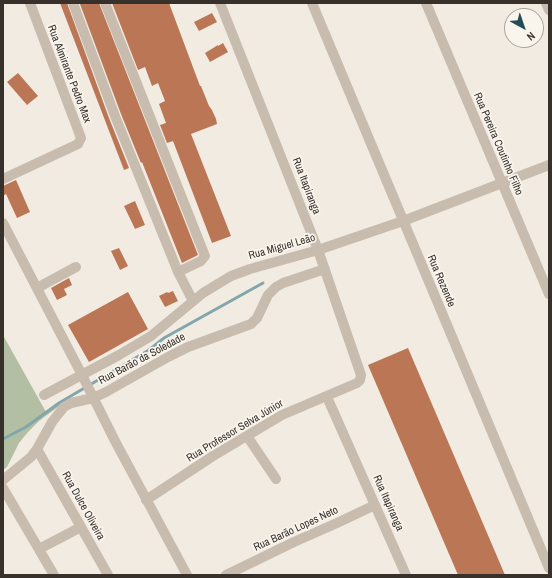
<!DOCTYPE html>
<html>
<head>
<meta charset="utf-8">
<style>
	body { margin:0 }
	#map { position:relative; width:552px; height:578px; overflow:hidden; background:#f1ebe1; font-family:"Archivo Narrow",sans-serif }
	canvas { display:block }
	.frame { position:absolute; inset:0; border:4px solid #38302b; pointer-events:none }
	.north { position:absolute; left:504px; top:8px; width:40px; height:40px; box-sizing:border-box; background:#f9f5ed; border:1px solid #aca69f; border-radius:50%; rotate:140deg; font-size:11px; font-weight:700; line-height:16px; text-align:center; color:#38302b }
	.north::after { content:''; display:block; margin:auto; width:14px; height:18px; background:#244e56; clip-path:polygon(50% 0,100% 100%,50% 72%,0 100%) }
</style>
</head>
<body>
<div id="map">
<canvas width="552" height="578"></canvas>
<div class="frame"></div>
<div class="north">N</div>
</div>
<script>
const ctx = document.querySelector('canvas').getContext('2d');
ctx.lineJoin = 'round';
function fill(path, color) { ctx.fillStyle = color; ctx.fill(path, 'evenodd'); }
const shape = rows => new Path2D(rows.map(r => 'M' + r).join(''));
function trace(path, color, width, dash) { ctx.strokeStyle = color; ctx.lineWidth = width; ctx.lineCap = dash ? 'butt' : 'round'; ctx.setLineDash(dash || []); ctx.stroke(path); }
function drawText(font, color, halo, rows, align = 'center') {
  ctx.font = font + ' "Archivo Narrow",sans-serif'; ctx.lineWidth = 3.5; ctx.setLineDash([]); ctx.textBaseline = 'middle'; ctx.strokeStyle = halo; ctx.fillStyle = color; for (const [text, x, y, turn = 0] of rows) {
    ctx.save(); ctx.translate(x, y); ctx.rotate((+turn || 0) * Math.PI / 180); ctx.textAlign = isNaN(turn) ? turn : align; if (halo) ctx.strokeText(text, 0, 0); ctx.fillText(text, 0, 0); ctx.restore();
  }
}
fill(shape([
	[3,335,46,412,78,392,39,421,28,432,19,443,7,467,3,470]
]), '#b3bfa2');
trace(shape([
	[3,439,26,427,59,403,149,350,164,338,263,283]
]), '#82a6ac', 3);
fill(shape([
	[60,3,67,3,109,118,129,168,124,170],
	[83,3,99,3,198,255,182,263,142,162,141,163,121,114,80,4],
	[112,3,169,3,200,86,201,86,209,106,212,110,216,119,217,124,191,134,231,236,212,243,173,141,167,143,160,125,166,123,159,104,165,101,158,83,152,86,145,67,138,70],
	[212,13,217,22,199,31,194,22],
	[223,43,228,52,210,62,205,53,218,45,218,46],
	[18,73,38,96,27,105,7,82],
	[16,180,30,212,17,218,6,194,3,196,3,186],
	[135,201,145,225,135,229,124,206],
	[119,248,128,266,120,270,111,251],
	[69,278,72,285,64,289,67,295,57,300,51,288],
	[173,291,178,301,165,307,159,296,167,292,168,293],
	[128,292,148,329,89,362,68,325],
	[408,348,505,575,458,575,368,365]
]), '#b75');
trace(shape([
	[73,3,115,116,178,272,193,301],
	[105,3,205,256,201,261,178,272],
	[312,3,549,568],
	[426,3,549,294],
	[546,3,549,10],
	[3,179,78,144,81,138,30,3],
	[3,223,82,375,115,441,187,575],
	[37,288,76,267],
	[44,395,119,355,151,336,203,293,231,276,250,269,318,250,403,221,549,165],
	[327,397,406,575],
	[247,436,276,479],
	[37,449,108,575],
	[3,480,31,457,37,449,52,422,64,407,71,403,93,398,106,392,168,357,188,347,251,324,257,318,268,295,276,287,283,283,325,269],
	[3,488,54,575],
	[146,500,213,456,282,415,357,383,360,380,361,375,318,250,220,3],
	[39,549,81,527],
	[226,575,294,542,337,523,375,505]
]), '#c8bcae', 10);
drawText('11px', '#38302b', '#f9f5ed', [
	["Rua Almirante Pedro Max",69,74,69],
	["Rua Pereira Coutinho Filho",498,144,67],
	["Rua Itapiranga",306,186,69],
	["Rua Miguel Leão",282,247,-16],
	["Rua Rezende",441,281,67],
	["Rua Barão da Soledade",142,359,-28],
	["Rua Professor Selva Júnior",235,431,-31],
	["Rua Itapiranga",388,503,66],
	["Rua Dulce Oliveira",83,506,61],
	["Rua Barão Lopes Neto",296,529,-25]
]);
</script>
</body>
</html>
